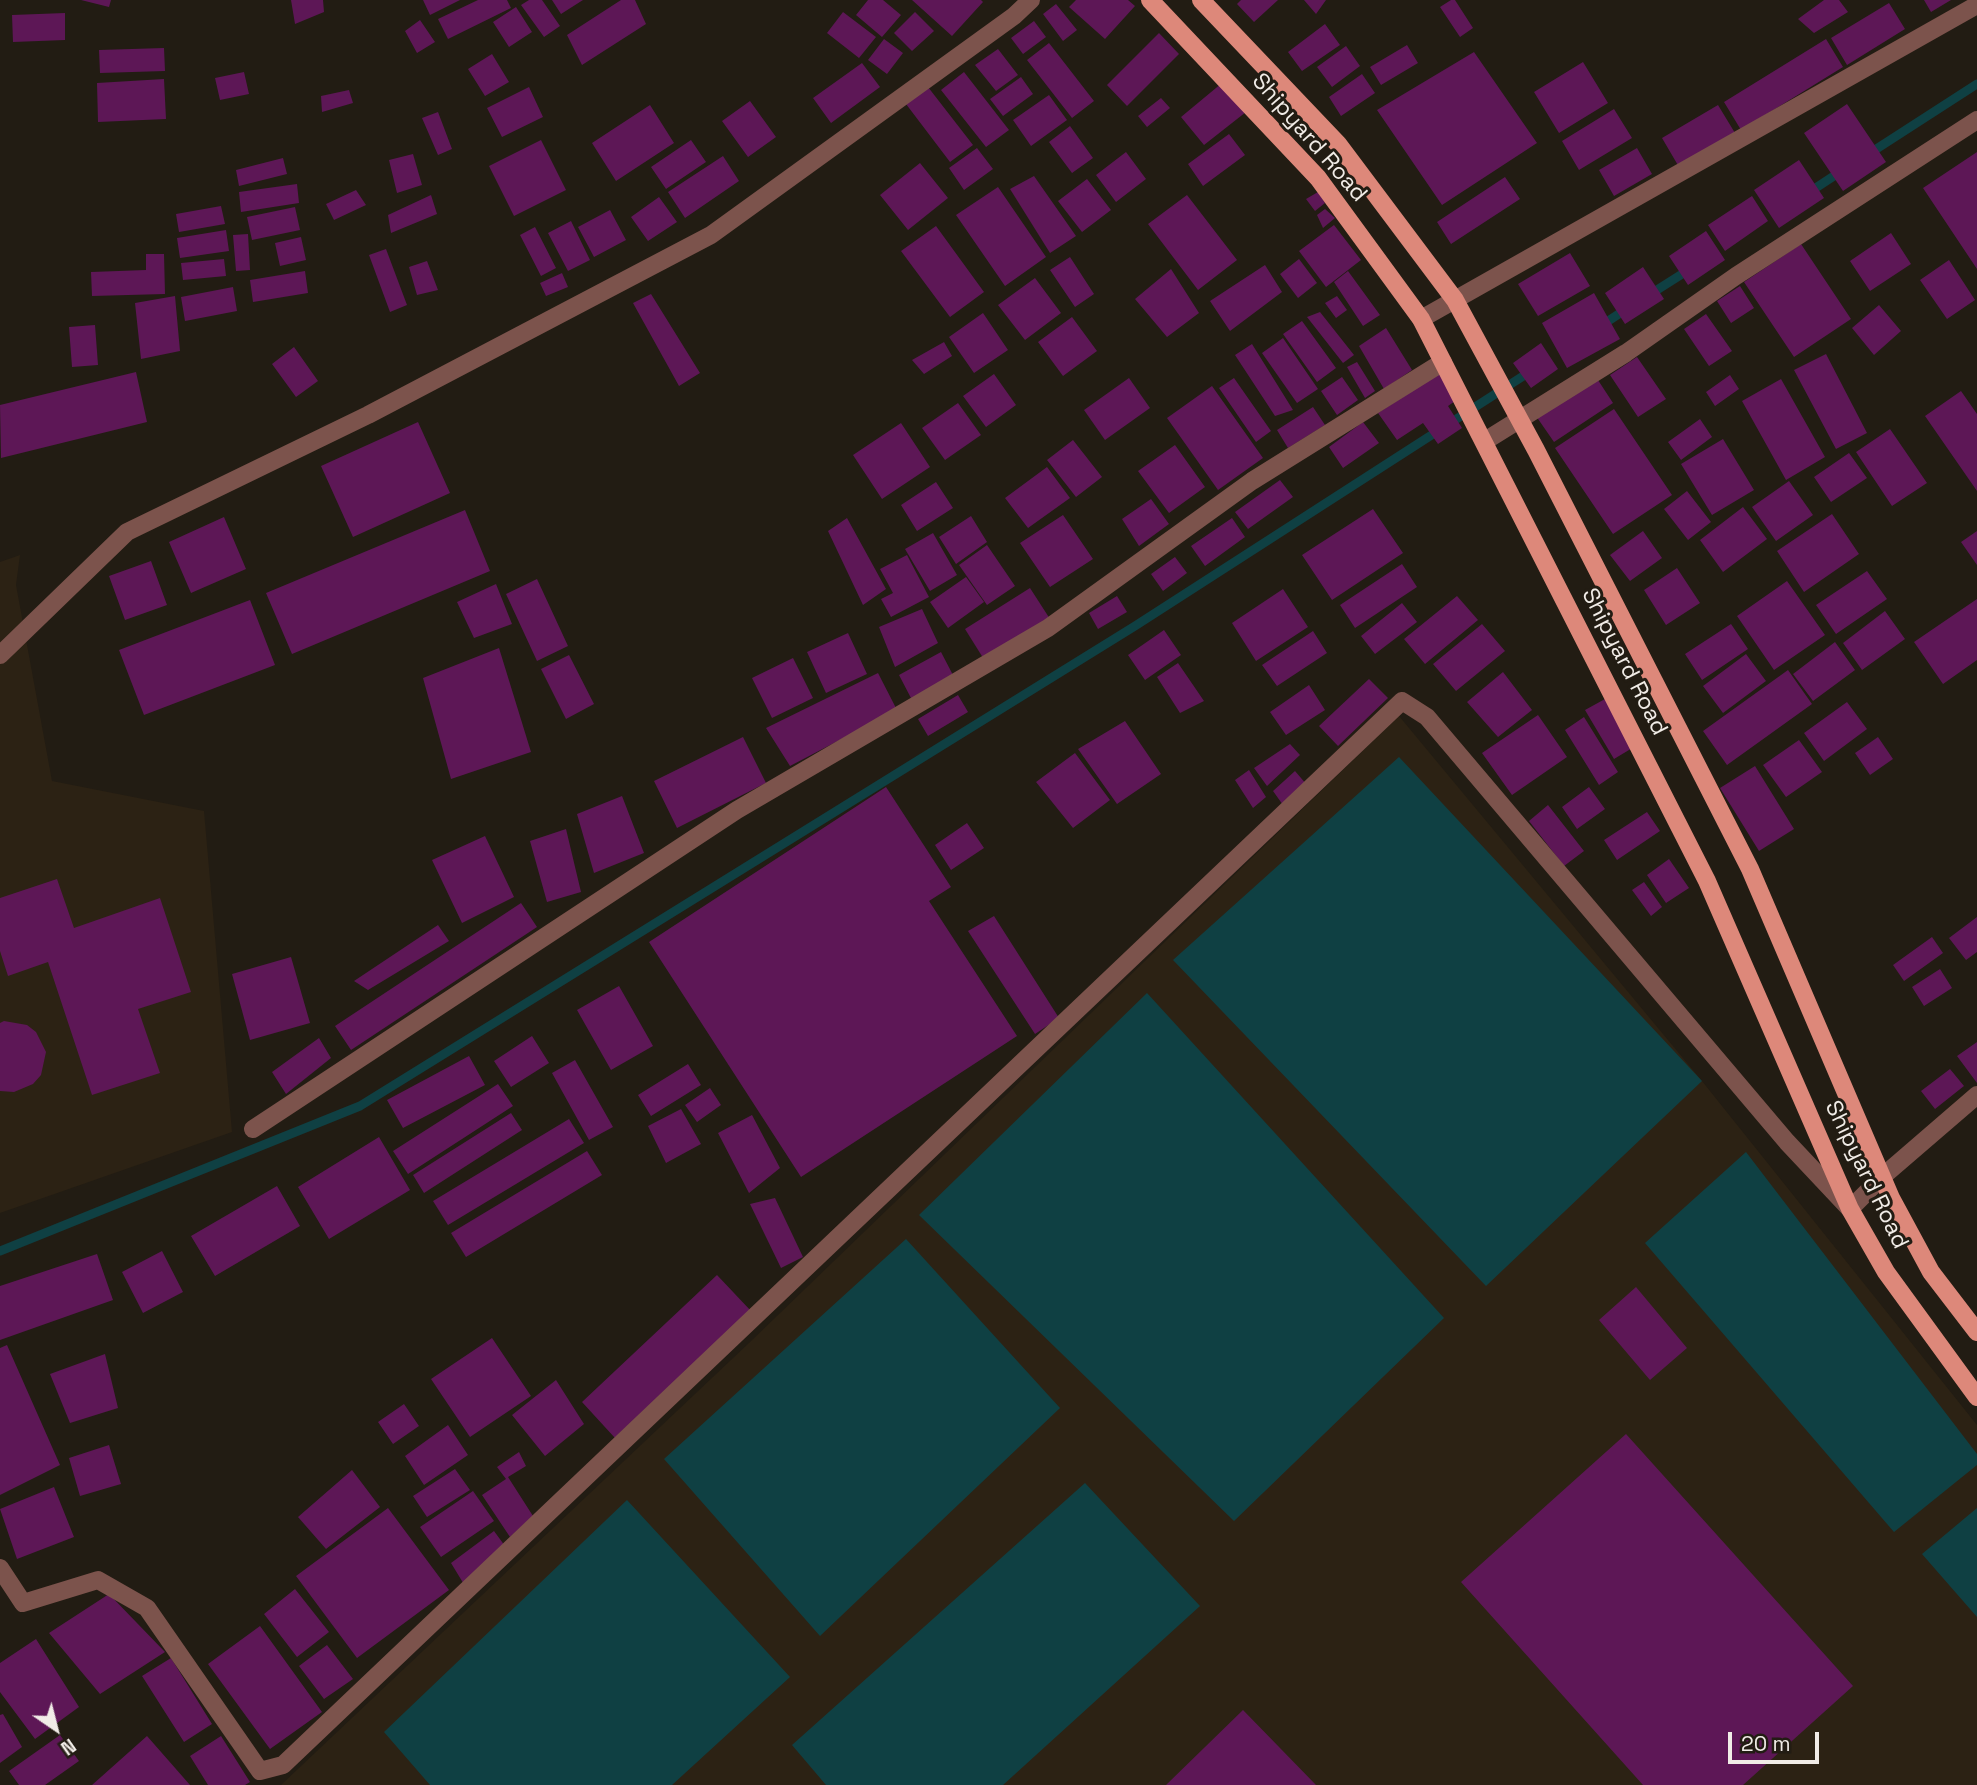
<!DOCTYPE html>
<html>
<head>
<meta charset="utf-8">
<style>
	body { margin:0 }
	#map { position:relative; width:1977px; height:1785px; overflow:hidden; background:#221c13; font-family:"Space Grotesk",sans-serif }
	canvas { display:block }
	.north { position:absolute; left:21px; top:1694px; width:70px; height:70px; -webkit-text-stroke:5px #221c13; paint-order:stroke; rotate:145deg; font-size:19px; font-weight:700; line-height:28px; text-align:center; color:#f1ece7 }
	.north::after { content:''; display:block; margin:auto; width:24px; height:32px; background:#f1ece7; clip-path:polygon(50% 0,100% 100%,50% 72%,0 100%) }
	.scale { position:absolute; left:1728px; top:1732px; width:91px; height:32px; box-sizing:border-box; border:4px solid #f1ece7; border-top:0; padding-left:9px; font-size:21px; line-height:24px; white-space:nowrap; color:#f1ece7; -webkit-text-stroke:5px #221c13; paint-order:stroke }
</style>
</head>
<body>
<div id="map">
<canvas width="1977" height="1785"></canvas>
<div class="north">N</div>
<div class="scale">20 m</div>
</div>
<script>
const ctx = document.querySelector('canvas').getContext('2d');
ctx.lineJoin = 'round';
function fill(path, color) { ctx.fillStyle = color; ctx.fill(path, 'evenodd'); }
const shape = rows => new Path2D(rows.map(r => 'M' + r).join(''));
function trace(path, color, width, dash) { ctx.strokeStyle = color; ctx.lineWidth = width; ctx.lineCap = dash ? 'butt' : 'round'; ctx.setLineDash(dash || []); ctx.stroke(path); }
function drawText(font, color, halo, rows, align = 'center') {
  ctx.font = font + ' "Space Grotesk",sans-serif'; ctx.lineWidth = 6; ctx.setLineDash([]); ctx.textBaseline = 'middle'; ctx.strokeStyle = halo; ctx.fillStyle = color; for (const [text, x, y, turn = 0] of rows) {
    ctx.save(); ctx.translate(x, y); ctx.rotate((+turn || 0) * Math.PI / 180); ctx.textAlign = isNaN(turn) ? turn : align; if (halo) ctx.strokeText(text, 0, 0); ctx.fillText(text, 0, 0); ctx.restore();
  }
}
fill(shape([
	[20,555,16,585,52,781,204,811,232,1132,0,1213,0,562],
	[1399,716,1702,1081,1977,1425,1977,1785,281,1785,749,1343]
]), '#2c2214');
fill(shape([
	[1399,757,1702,1081,1486,1286,1173,960],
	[1147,993,1444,1318,1234,1521,919,1215],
	[1746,1152,1977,1454,1977,1465,1894,1532,1645,1243],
	[906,1239,1060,1408,820,1636,664,1459],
	[1085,1483,1200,1606,1003,1785,826,1785,792,1745],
	[627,1500,790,1677,672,1785,430,1785,384,1732],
	[1977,1508,1977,1617,1922,1554]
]), '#0f4043');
trace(shape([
	[1867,155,1977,84],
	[1808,193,1843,170],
	[1649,295,1690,269],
	[1602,325,1628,308],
	[0,1251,360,1106,1135,626,1531,371]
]), '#0f4043', 9);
fill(shape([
	[81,0,111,0,109,7],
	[291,0,323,0,324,12,295,24],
	[423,0,460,0,430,15],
	[478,0,507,0,511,8,448,39,438,19],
	[529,0,542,0,560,26,544,37,521,5],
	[552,0,583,0,561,14],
	[621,0,635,0,646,24,582,65,567,35],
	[868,0,883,0,901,15,882,37,856,15],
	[912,0,981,0,983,2,952,36],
	[1076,0,1128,0,1135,6,1105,39,1069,7],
	[1241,0,1278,0,1254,22,1237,4],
	[1304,0,1326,0,1316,14],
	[1451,0,1455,0,1473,28,1460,37,1440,7],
	[1824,0,1839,0,1848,12,1814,33,1798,19],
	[1924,0,1951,0,1931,12],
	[1889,3,1905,29,1847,65,1831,38],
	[1056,4,1077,30,1063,41,1043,14],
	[516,7,532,32,509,47,493,22],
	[843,12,876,37,859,58,827,33],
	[915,12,934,31,912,51,894,33],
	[65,13,65,40,13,42,12,15],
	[420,20,435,42,417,53,405,31],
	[1034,21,1046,37,1023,54,1011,38],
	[1325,24,1340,45,1302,71,1288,52],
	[1159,33,1179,54,1127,106,1107,85],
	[884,39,903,53,887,74,868,60],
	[1826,39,1843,67,1741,130,1724,102],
	[1049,43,1094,101,1072,118,1027,60],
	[1407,45,1418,63,1381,85,1370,67],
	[1346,46,1360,66,1332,87,1317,67],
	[164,48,165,71,100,73,99,50],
	[998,49,1018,75,996,91,975,65],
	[1474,52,1537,143,1442,205,1377,110],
	[492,54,509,82,485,96,468,69],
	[1583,62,1608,103,1559,133,1534,92],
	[862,63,880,87,831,123,813,98],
	[244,72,249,94,220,100,215,78],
	[964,72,1009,130,986,147,941,90],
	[1362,74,1375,93,1341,116,1329,97],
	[1021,77,1033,94,1003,116,990,99],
	[164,79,166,119,98,122,97,83],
	[1222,83,1246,112,1204,145,1181,117],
	[529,87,543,117,502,137,487,108],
	[928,87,973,145,950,162,906,104],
	[349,90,353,103,322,112,321,96],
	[1049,95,1067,120,1031,146,1013,120],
	[1161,98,1170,108,1147,127,1138,116],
	[750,101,776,137,748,157,722,121],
	[1847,104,1886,162,1843,191,1804,133],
	[650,105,674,143,616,181,592,143],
	[1718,105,1735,133,1679,167,1662,138],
	[1614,109,1632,138,1579,170,1562,141],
	[438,112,452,149,438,155,422,118],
	[1070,126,1093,158,1072,173,1049,142],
	[1229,134,1245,155,1203,186,1188,164],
	[541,140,566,190,514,216,489,166],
	[691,140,706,162,666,189,651,167],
	[977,148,993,169,964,190,949,168],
	[1637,148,1652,174,1614,196,1599,170],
	[1126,152,1146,179,1116,202,1096,175],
	[1977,152,1977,269,1923,188],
	[413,154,422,185,397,193,389,160],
	[723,156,739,181,685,218,668,192],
	[283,158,287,174,239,186,236,170],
	[1799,160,1824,198,1779,228,1754,190],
	[920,163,948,198,908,230,880,195],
	[1034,176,1076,236,1050,253,1010,189],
	[1505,177,1520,199,1451,244,1437,222],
	[1087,179,1111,210,1082,232,1058,201],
	[297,184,299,203,241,212,239,192],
	[998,187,1046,257,1005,286,956,215],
	[356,190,366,205,334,220,326,204],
	[1318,192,1325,203,1315,211,1306,199],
	[431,195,437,214,391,233,388,215],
	[1187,195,1237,260,1198,290,1148,224],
	[1752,196,1768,221,1725,251,1708,225],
	[659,197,677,222,648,241,631,217],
	[221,206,225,224,179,232,176,214],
	[295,207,300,230,252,240,247,217],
	[1325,209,1335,218,1323,228,1317,215],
	[610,210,626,240,594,257,578,227],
	[571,221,590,260,568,271,548,233],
	[1334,225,1361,260,1326,287,1299,251],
	[936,226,984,292,950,317,901,251],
	[535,227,556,268,541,276,520,235],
	[226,230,229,251,180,258,177,238],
	[1706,231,1725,260,1688,285,1669,256],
	[1891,233,1911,264,1870,291,1850,261],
	[248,234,250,270,236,271,233,235],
	[301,237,306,260,280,266,275,243],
	[1801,244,1851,319,1794,357,1744,282],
	[386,249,407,305,390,312,369,255],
	[1570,253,1590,286,1538,316,1518,284],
	[146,254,164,254,165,294,92,296,91,272,146,270],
	[1070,257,1094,294,1075,307,1050,270],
	[224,259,226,276,183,280,181,263],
	[1299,259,1317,283,1298,298,1280,274],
	[1949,260,1975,300,1947,319,1920,280],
	[427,261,438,290,417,295,409,267],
	[1265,265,1282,292,1230,331,1210,301],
	[1643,267,1664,299,1625,324,1605,293],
	[1171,269,1199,313,1167,337,1135,299],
	[305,271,308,293,253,302,250,280],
	[1348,271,1380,315,1363,326,1334,282],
	[562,273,568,287,546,296,540,283],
	[1035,278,1061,313,1025,340,998,305],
	[1740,286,1754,308,1731,323,1717,301],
	[233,287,237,311,185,321,181,297],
	[1594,293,1620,339,1567,368,1542,323],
	[651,294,700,373,679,386,633,303],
	[175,296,180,351,141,359,135,303],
	[1337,296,1347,310,1336,318,1325,303],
	[1879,305,1901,331,1874,355,1852,328],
	[1320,312,1354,355,1343,363,1307,317],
	[983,313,1008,350,974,373,949,337],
	[1706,314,1732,351,1709,366,1684,329],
	[1072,317,1097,351,1063,376,1038,342],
	[1302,321,1336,368,1317,382,1283,334],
	[95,325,98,365,72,367,69,327],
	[1386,328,1412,370,1384,389,1359,346],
	[1283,338,1318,389,1297,403,1262,353],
	[944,342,952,356,924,374,912,360],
	[1541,343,1558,369,1531,388,1513,363],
	[1252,344,1293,410,1275,416,1235,355],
	[294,347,318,381,296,397,272,364],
	[1826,354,1867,433,1836,449,1794,370],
	[1637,357,1666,399,1638,417,1610,375],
	[1357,362,1375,391,1365,398,1347,367],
	[136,372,147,422,1,458,0,405],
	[1440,373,1458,399,1448,406,1462,428,1438,444,1423,423,1397,440,1378,413],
	[994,374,1016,405,986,427,963,396],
	[1730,375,1739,389,1715,406,1706,392],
	[1342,377,1358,400,1337,415,1321,391],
	[1596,377,1613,403,1554,442,1536,416],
	[1129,378,1150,408,1105,440,1084,410],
	[1234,378,1271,431,1256,442,1219,388],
	[1781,379,1825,457,1786,480,1742,401],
	[1212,386,1263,458,1218,490,1167,418],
	[1961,391,1977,414,1977,491,1925,416],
	[958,403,981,435,945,460,922,428],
	[1313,407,1325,425,1288,448,1277,430],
	[1614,409,1672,495,1613,534,1555,448],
	[1700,419,1712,437,1681,460,1668,442],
	[418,422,450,493,353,537,321,466],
	[1363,422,1379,443,1343,468,1329,447],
	[901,423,930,467,882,499,853,455],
	[1890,429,1927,483,1892,506,1856,452],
	[1723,439,1754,490,1712,515,1681,464],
	[1073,440,1102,477,1076,497,1047,460],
	[1175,445,1205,487,1169,513,1138,471],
	[1849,453,1867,478,1831,502,1814,477],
	[1047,467,1070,498,1028,528,1005,498],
	[1280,480,1293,497,1248,529,1235,512],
	[1789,481,1813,515,1776,541,1752,507],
	[936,482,953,508,917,531,901,505],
	[1687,491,1711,522,1688,540,1664,509],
	[1151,499,1169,524,1139,546,1122,519],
	[1743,507,1767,539,1723,572,1700,540],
	[1373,509,1403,553,1332,600,1302,555],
	[465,510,490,571,292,654,266,593],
	[1832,514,1859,554,1804,592,1777,551],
	[1063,515,1093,559,1050,587,1020,543],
	[971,516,987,542,956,564,939,537],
	[224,517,246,569,191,593,169,542],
	[847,518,886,589,863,605,828,531],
	[1232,518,1245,537,1205,566,1191,546],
	[1643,531,1662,558,1630,581,1610,555],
	[1977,531,1977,565,1961,542],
	[933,533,957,575,930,591,905,549],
	[987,545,1015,586,987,605,959,565],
	[907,555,929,597,891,617,881,599,893,593,880,569],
	[1175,557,1187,573,1163,591,1151,574],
	[151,561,167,605,125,620,109,576],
	[1402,564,1417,587,1355,628,1340,605],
	[1677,568,1700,603,1666,625,1644,590],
	[1867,571,1887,599,1836,634,1816,605],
	[966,577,984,602,948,628,930,602],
	[537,579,568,646,537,661,506,594],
	[1787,581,1825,635,1774,670,1737,616],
	[496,584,512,624,474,638,457,602],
	[1030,588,1050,619,985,661,965,629],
	[1283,589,1308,627,1256,661,1232,623],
	[1117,596,1127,612,1098,629,1089,613],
	[1457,596,1478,620,1425,664,1404,639],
	[1977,599,1977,660,1943,684,1914,642],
	[250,600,275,665,144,715,119,650],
	[1402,603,1417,622,1375,654,1361,636],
	[922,609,938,643,895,667,879,627],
	[1885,611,1905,639,1862,670,1843,643],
	[1482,624,1505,651,1456,691,1433,664],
	[1731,624,1748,649,1702,680,1685,654],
	[1164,630,1181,655,1145,680,1128,655],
	[1313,631,1327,653,1277,686,1262,665],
	[848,633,867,674,826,693,807,652],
	[1835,642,1855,670,1813,701,1793,674],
	[499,648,531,752,451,779,423,678],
	[941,652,954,677,912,700,899,675],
	[1746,654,1766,681,1723,713,1703,686],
	[569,655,594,704,566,719,541,669],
	[793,658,813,698,772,718,752,678],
	[1178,663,1204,701,1180,713,1157,677],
	[1788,670,1812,704,1727,765,1703,731],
	[1503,672,1532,710,1498,737,1467,702],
	[878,673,897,710,790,766,766,728],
	[1369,679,1388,698,1338,746,1319,726],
	[1309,685,1325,710,1286,735,1270,712],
	[958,695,968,712,928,736,918,719],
	[1605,699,1634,747,1614,759,1585,710],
	[1847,702,1867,729,1824,761,1804,733],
	[1538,715,1567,757,1512,795,1482,753],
	[1584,717,1618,772,1599,785,1565,730],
	[1125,721,1161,774,1117,804,1078,749],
	[743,737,766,783,677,828,654,781],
	[1878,737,1893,759,1870,775,1855,753],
	[1799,740,1822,772,1786,797,1763,765],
	[1290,744,1300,755,1267,786,1254,768],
	[1075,753,1110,800,1073,828,1036,782],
	[1755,766,1794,829,1759,851,1720,788],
	[1249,770,1266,797,1253,808,1235,780],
	[1295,771,1307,785,1283,805,1273,791],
	[886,787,951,887,929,901,1017,1036,801,1177,649,942],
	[1589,787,1605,809,1577,829,1562,807],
	[622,796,644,853,594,873,577,814],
	[1548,805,1584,851,1564,866,1529,821],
	[1647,812,1660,831,1617,860,1604,840],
	[967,823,984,848,951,870,935,845],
	[566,829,581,892,547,902,530,841],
	[485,836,514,897,462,923,432,860],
	[1669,859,1689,888,1666,903,1647,875],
	[57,879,74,928,160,898,191,992,138,1009,160,1073,92,1095,48,962,8,976,0,951,0,898],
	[1644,882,1662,907,1651,916,1632,890],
	[521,903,537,927,351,1050,335,1026],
	[994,916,1059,1018,1035,1034,968,931],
	[1977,917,1977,952,1966,960,1949,938],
	[438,925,449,941,368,990,354,981],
	[1932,937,1943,953,1904,981,1893,965],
	[291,957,310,1023,250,1040,232,974],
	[1940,969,1952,988,1924,1006,1912,987],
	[619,986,653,1046,611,1070,577,1010],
	[4,1021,27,1025,36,1032,46,1052,41,1075,33,1084,14,1092,0,1091,0,1023],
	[532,1036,549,1063,511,1087,494,1061],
	[319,1038,331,1058,286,1094,272,1072],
	[1977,1042,1977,1083,1957,1056],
	[469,1056,485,1085,403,1128,387,1100],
	[575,1060,613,1127,589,1140,552,1073],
	[688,1064,701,1085,651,1116,638,1095],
	[1950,1069,1964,1086,1935,1109,1921,1091],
	[498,1084,513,1106,408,1174,393,1151],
	[710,1088,721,1105,697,1122,685,1105],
	[681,1109,701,1144,666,1163,648,1126],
	[511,1113,522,1130,424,1193,413,1175],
	[752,1115,780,1168,749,1193,718,1133],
	[569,1119,584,1143,448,1225,433,1201],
	[379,1137,410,1190,329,1239,298,1187],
	[587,1151,602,1175,466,1257,451,1233],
	[277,1186,300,1226,215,1276,191,1236],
	[775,1198,803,1257,781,1268,750,1204],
	[162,1251,183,1292,143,1313,122,1272],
	[97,1254,113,1300,0,1340,0,1286],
	[717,1275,751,1311,615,1438,582,1402],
	[1636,1287,1687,1348,1650,1380,1599,1320],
	[492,1338,531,1396,470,1437,431,1379],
	[7,1345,60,1465,0,1495,0,1348],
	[105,1354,118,1408,70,1423,50,1374],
	[556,1380,584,1424,545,1456,512,1415],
	[404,1404,419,1426,393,1444,378,1422],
	[448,1425,468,1455,424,1485,405,1456],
	[1626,1434,1853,1686,1743,1785,1643,1785,1461,1582],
	[109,1445,121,1484,80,1496,69,1458],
	[519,1452,526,1466,508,1477,533,1516,510,1537,482,1495,506,1479,497,1467],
	[455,1469,470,1490,427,1517,413,1496],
	[352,1470,380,1507,326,1549,298,1517],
	[54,1487,74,1537,17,1559,0,1509],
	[473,1491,494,1521,441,1557,420,1527],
	[388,1508,449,1590,357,1658,296,1576],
	[494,1531,505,1546,465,1586,451,1563],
	[295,1589,329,1632,297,1657,264,1614],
	[109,1594,165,1652,100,1694,49,1633],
	[260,1626,322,1712,270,1749,208,1664],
	[36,1639,79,1707,35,1739,0,1692,0,1663],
	[327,1645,353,1679,324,1699,299,1666],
	[171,1658,212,1724,184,1742,142,1676],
	[1243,1710,1316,1785,1166,1785],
	[3,1714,22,1747,0,1763,0,1715],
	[60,1735,79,1761,45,1785,19,1785,9,1771],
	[147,1736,190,1785,92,1785],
	[221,1736,250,1782,245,1785,208,1785,190,1756]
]), '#5d1756');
trace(shape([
	[1421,319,1977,5],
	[1485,441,1626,353,1736,276,1977,120],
	[0,655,127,532,368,415,711,235,1014,16,1031,0],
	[253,1129,737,810,1048,628,1252,481,1443,362],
	[0,1568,23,1603,98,1580,147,1608,260,1771,283,1765,1402,701,1427,717,1787,1142,1850,1209,1882,1177,1977,1095]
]), '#7c534c', 18);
trace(shape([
	[1150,0,1318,178,1421,319,1707,881,1850,1209,1886,1272,1977,1397],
	[1201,0,1338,144,1455,300,1536,450,1750,869,1891,1198,1931,1272,1977,1332]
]), '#dd887a', 18);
drawText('23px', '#f1ece7', '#221c13', [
	["Shipyard Road",1309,138,49],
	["Shipyard Road",1624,662,63],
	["Shipyard Road",1866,1175,64]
]);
</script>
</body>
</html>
